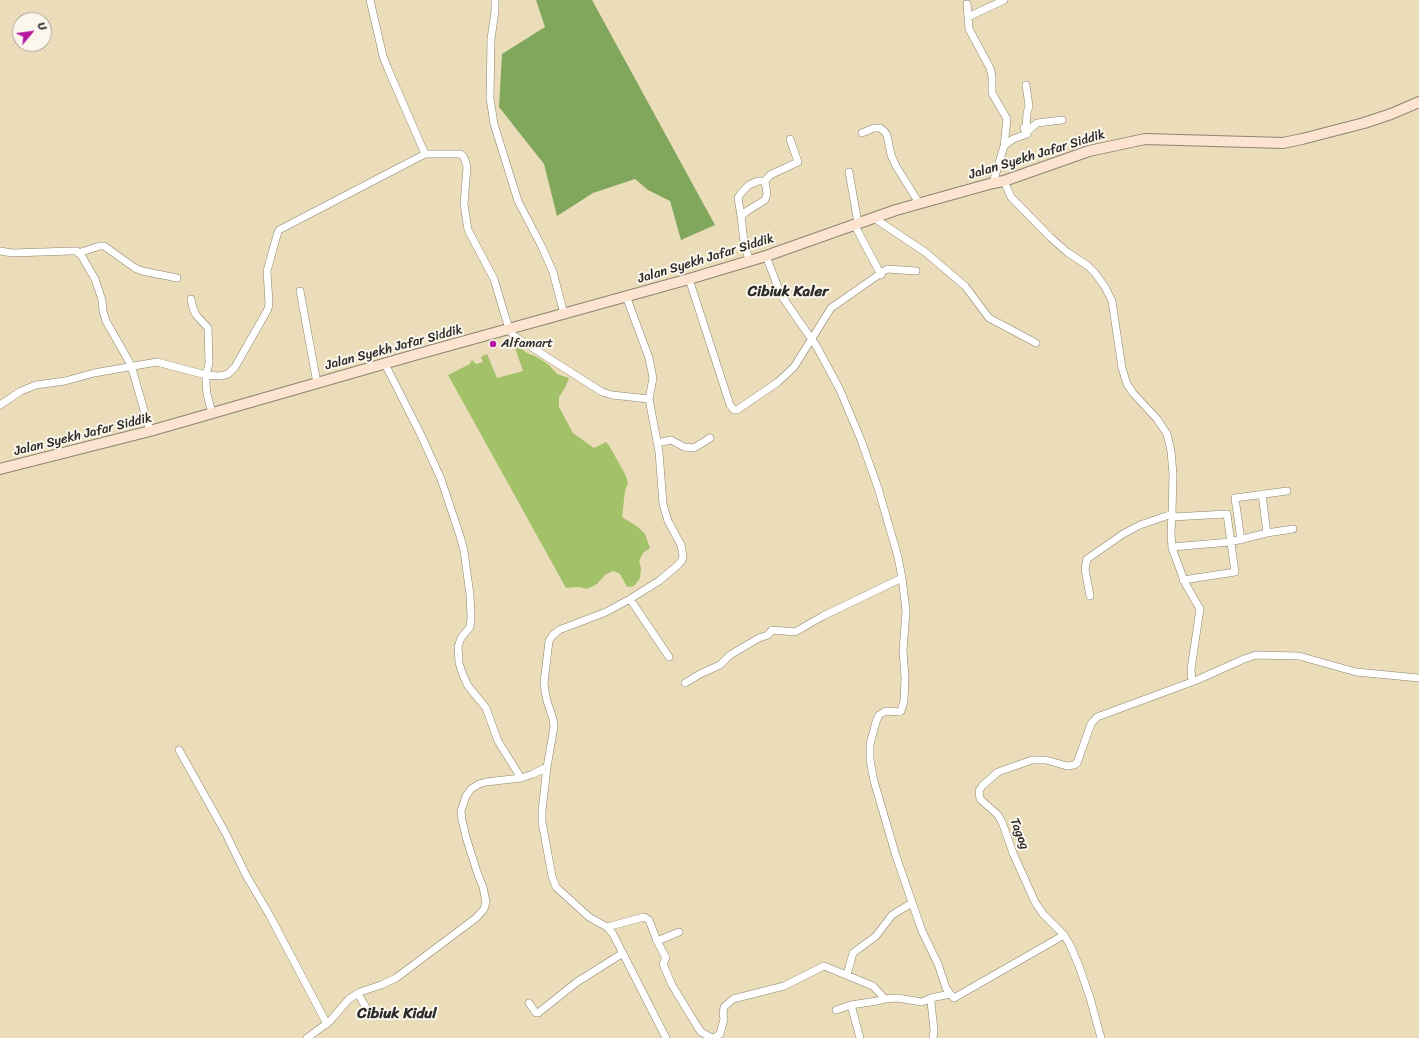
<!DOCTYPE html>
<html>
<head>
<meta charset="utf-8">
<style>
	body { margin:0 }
	#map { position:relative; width:1419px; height:1038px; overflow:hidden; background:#ebddb9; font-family:Sriracha,sans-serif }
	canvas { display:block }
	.north { position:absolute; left:12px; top:12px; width:40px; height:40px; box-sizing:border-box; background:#fbf7ec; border:1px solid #a8a59f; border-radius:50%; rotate:61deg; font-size:11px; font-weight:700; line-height:16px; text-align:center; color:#2b2b2b }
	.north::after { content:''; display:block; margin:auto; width:14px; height:18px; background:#b5179e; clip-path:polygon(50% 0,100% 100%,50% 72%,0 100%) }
</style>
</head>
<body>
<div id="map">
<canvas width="1419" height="1038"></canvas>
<div class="north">U</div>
</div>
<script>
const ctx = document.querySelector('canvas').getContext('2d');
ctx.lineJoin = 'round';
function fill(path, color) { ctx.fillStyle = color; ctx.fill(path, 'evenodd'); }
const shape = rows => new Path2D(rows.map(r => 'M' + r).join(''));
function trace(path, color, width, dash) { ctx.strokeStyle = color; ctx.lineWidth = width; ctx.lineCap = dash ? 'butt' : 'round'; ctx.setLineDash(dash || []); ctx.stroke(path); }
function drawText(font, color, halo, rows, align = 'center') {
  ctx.font = font + ' Sriracha,sans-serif'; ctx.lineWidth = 4; ctx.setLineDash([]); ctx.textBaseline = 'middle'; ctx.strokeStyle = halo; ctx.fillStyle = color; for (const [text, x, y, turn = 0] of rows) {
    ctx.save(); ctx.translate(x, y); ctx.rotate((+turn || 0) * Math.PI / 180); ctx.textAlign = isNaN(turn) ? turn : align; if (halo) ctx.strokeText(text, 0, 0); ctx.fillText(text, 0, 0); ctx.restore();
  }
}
fill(shape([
	[513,342,527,353,537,357,549,365,557,374,569,378,565,388,559,397,559,407,573,433,594,448,606,442,610,447,625,474,628,483,625,491,622,517,638,527,645,534,650,548,643,553,639,561,641,568,640,578,634,586,627,587,620,574,613,571,605,575,597,584,587,589,579,587,566,588,448,375,470,364,472,360,476,364,483,362,481,357,487,354,497,378,523,371]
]), '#a2c169');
fill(shape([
	[536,0,592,0,715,225,681,240,670,201,648,190,635,179,593,193,557,216,544,164,499,107,502,54,545,27]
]), '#81a75d');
const minor = shape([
	[370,0,383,56,388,69,425,154,460,154,463,156,465,160,467,167,464,204,468,230,494,279,509,329,514,336,602,392,612,395,649,399],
	[495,0,495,11,491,39,490,98,494,124,518,201,542,247,553,272,564,314],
	[967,4,969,29,990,68,992,76,992,93,1007,119,1004,146],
	[968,17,1004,0],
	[1026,85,1029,106,1027,113,1026,129],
	[862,133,874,128,880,128,884,131,887,135,891,155,896,166,919,203],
	[849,172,858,223],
	[1004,181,1011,197,1050,237,1067,252,1088,266,1095,273,1105,287,1112,301,1122,368,1127,384,1133,393,1157,419,1167,434,1171,451,1173,474,1172,514,1171,533,1172,548,1185,583,1200,609,1191,669,1192,682],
	[993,183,1004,146,1013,139,1027,134,1024,128,1029,130,1037,123,1062,120],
	[741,216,738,198,742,192,749,185,758,181,765,181],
	[874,218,925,252,965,286,989,318,1036,343],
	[854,224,881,275],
	[0,251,12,253,72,251,77,251,81,255,95,279,102,300,103,311,106,321,131,365,150,431],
	[78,253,100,246,104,246,135,268,142,271,177,278],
	[766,256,781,295,817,347,840,390,861,440,878,488,898,557,902,578,906,611,903,650,905,678,904,701,901,711,899,712,886,711,879,715,876,722,870,744,870,760,874,781,896,856,922,931,938,964,946,988,950,994],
	[749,260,744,242,741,216,747,211,765,200,767,194,765,181,770,175,798,162,790,139],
	[689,279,730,405,734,410,737,410,778,382,794,367,831,308,887,269,916,271],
	[300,291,317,383],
	[626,296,649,358,653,378,649,399,659,452,663,504,668,521,681,545,683,556,682,560,678,565,659,581,630,599,606,612,559,630,552,636,549,641,544,683,545,691,547,701,553,719,554,727,547,767,542,811,542,822,552,876,556,887,589,917,607,927,613,934,666,1038],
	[191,299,193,308,196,315,208,328,209,363,206,375,220,376,228,374,235,367,268,309,269,303,267,271,277,235,279,230,425,154],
	[385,364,420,433,441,479,460,536,464,551,470,595,471,617,470,627,461,638,458,647,459,663,463,675,468,686,486,708,498,741,521,778],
	[0,405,21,391,36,385,65,381,94,373,157,362,206,375,206,384,207,394,212,413],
	[657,443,671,440,684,447,694,448,710,438],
	[1262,494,1267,533],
	[1172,517,1227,514,1235,572,1183,580],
	[1241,540,1235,498,1287,491],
	[1172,547,1230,542,1267,533,1293,529],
	[1090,596,1085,569,1087,559,1123,534,1140,525,1172,514],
	[630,599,669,657],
	[685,683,700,674,720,665,730,655,759,638,768,635,772,630,795,632,823,616,902,578],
	[179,750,225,832,246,875,270,916,327,1024],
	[607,927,644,917,649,920,657,941,679,932],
	[657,941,666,958,663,964,672,985,697,1026,701,1032,710,1037,714,1038,720,1034,724,1019,723,1014,724,1007,733,999,784,986,824,966,873,986,885,999],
	[847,975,853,953,876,936,892,915,912,903],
	[358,994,367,1009,375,1013],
	[932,998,931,1002,934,1030,933,1038],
	[529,1003,536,1013,538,1013,577,982,623,953],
	[851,1005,860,1038],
	[836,1010,851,1005,877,1001,885,999,897,998,922,1002,931,998,950,994,954,998,1064,935],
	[307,1038,330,1021,349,999,360,992,381,985,396,978,476,918,484,909,486,902,483,887,477,872,466,837,462,820,461,811,466,796,471,789,479,784,486,782,521,778,533,774,547,767],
	[1101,1038,1090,998,1079,966,1070,945,1064,935,1043,914,1035,902,1013,853,1002,822,998,815,980,799,979,791,982,786,998,772,1032,760,1046,760,1067,766,1074,765,1077,763,1091,724,1097,717,1197,680,1244,659,1256,655,1299,656,1356,672,1419,678]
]);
const secondary = shape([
	[0,469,150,431,411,356,689,279,766,256,896,210,993,183,1004,181,1089,151,1145,139,1283,143,1302,139,1364,123,1391,114,1419,102]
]);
trace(minor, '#8b8472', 8);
trace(secondary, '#8b8472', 12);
trace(minor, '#fff', 7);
trace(secondary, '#fde4d0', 10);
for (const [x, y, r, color] of [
	[493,344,4,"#b5179e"]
]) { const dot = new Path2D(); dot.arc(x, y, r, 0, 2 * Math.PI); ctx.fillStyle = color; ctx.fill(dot); trace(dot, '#fbf7ec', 1.5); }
drawText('13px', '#2b2b2b', '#fbf7ec', [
	["Jalan Syekh Jafar Siddik",1037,155,-17],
	["Jalan Syekh Jafar Siddik",706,259,-17],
	["Jalan Syekh Jafar Siddik",394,348,-15],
	["Jalan Syekh Jafar Siddik",83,435,-14],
	["Tagog",1019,834,69]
]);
drawText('13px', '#2b2b2b', '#fbf7ec', [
	["Alfamart",501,344]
], 'left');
drawText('bold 15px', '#2b2b2b', '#fbf7ec', [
	["Cibiuk Kaler",788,292],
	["Cibiuk Kidul",397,1014]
]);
</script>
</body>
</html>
